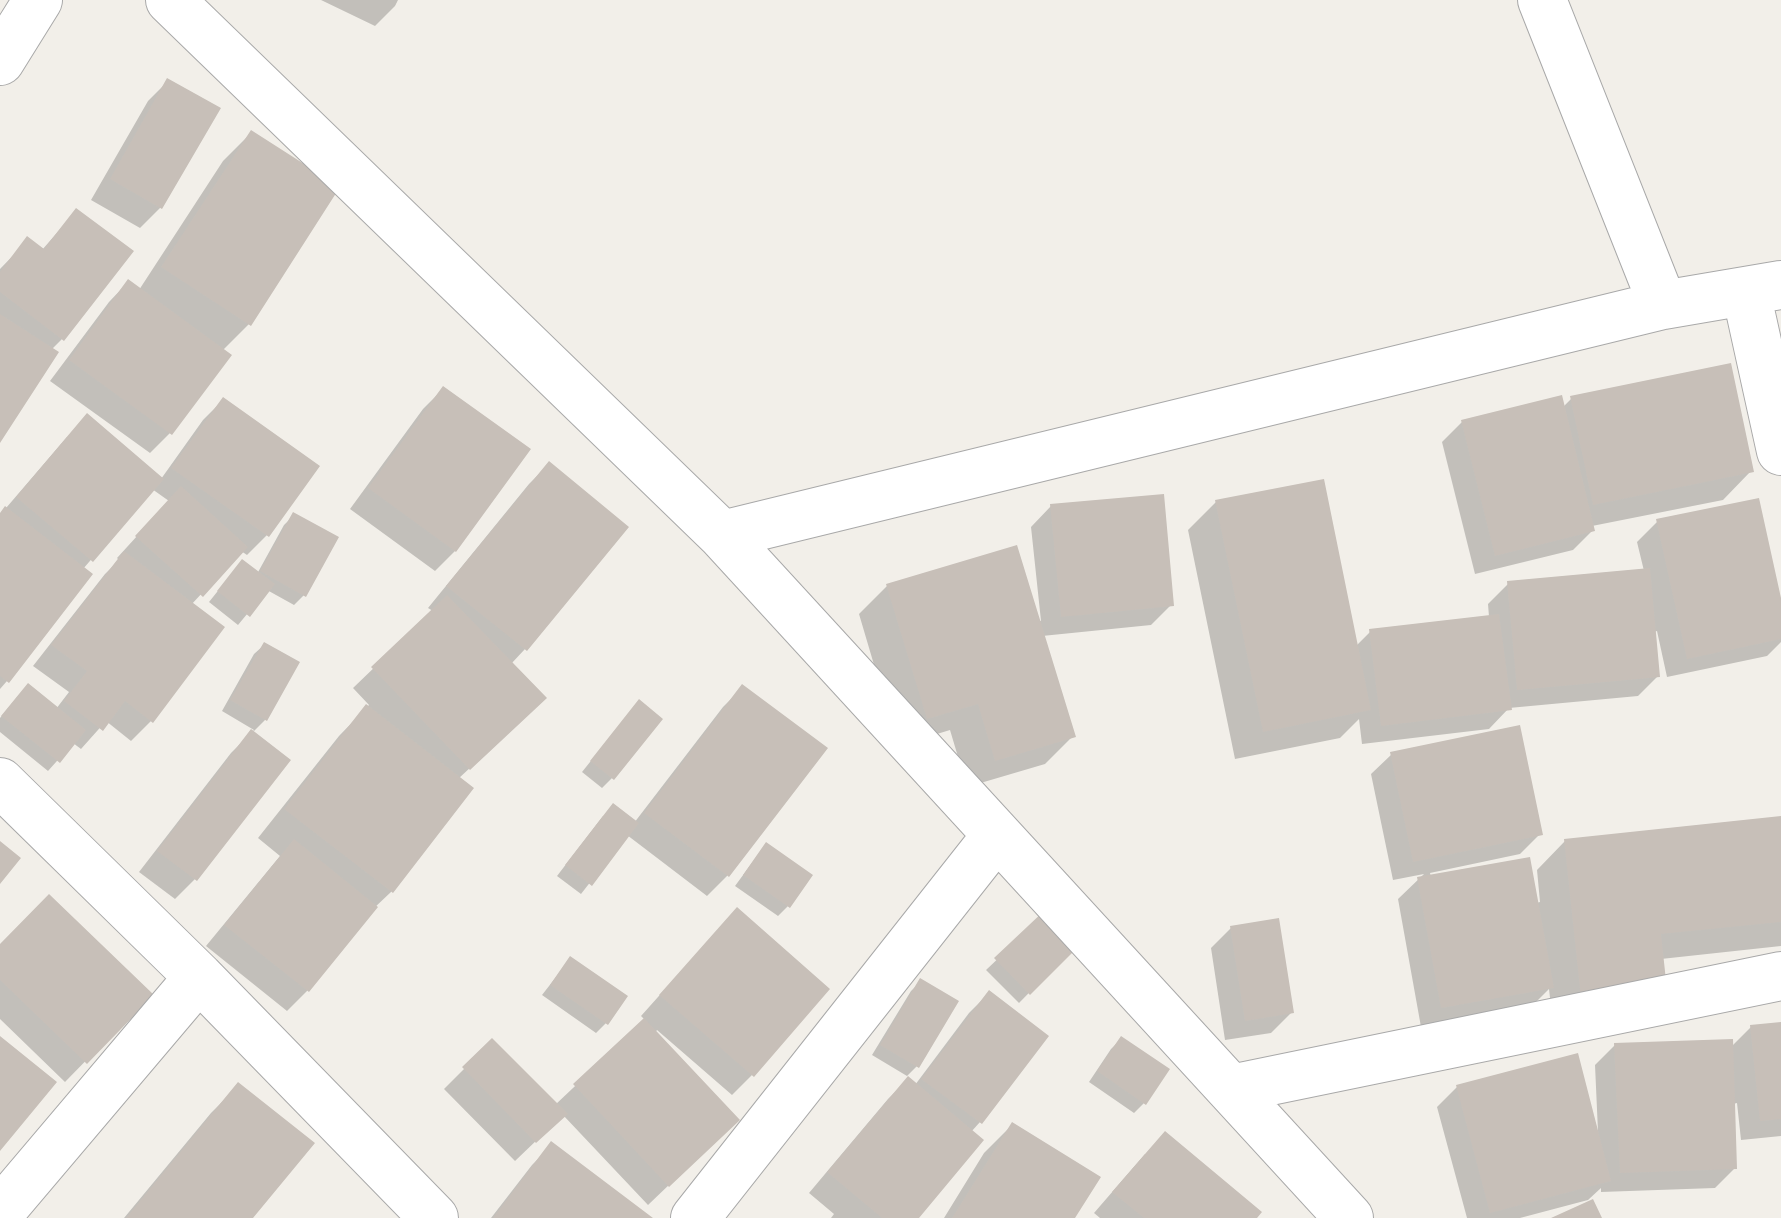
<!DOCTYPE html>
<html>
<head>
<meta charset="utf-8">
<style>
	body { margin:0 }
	canvas { display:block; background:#f2efe9 }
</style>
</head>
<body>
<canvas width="1781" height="1218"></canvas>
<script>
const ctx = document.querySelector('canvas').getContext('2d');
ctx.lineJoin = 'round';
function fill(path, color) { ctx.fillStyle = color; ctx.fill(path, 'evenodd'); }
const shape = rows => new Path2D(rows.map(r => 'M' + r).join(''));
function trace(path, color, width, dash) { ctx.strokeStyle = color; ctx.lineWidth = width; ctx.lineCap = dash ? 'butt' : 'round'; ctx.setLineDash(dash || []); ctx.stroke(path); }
fill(shape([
	[321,0,398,0,395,6,375,26],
	[168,81,160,208,140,228,91,200,148,101],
	[251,133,249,324,222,351,170,433,150,453,50,381,109,302,128,282,139,290,223,161],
	[76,211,62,339,51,350,0,439,0,269,28,240,42,250],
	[443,389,455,551,435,571,350,509,423,409],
	[1571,399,1751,471,1723,500,1592,526,1593,530,1573,550,1475,574,1442,442,1462,422,1562,408],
	[223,400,267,535,247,555,241,551,191,605,151,721,131,741,106,721,81,749,73,743,48,771,0,732,0,718,18,696,56,709,69,692,33,666,105,574,119,560,117,558,169,501,152,489,83,569,7,681,0,689,0,515,67,437,161,479,203,420],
	[549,464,525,649,511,664,524,718,458,779,391,892,372,910,307,991,287,1011,206,946,280,856,258,838,339,736,369,705,353,688,433,611,428,608,529,484],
	[1216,502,1356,646,1370,632,1489,617,1488,604,1508,584,1644,571,1637,542,1657,522,1781,609,1781,642,1767,656,1667,677,1657,631,1654,632,1658,676,1638,696,1509,708,1489,729,1362,744,1359,719,1340,738,1235,759,1188,530],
	[1051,506,1171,605,1151,625,1042,636,1073,736,1045,764,967,787,950,730,898,746,859,614,887,586,1041,621,1031,527],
	[294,515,304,595,294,605,267,590,238,625,209,602,233,572,257,574,284,525],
	[264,645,296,663,265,720,252,733,195,879,175,899,139,872,231,753,254,730,222,711,254,654],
	[743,687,727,876,707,896,627,835,581,894,557,876,603,816,634,823,723,707],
	[630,712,612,778,602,788,582,772],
	[1392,754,1540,834,1520,854,1430,873,1431,877,1536,903,1540,902,1537,870,1565,841,1781,819,1781,946,1661,959,1553,1025,1549,989,1531,1007,1421,1027,1398,899,1424,874,1393,880,1371,774],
	[757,856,788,906,778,916,735,886],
	[1045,914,1076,945,1019,1003,986,970],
	[1231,928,1291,1013,1271,1033,1225,1040,1211,948],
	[717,931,752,1075,732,1095,657,1030,655,1033,716,1140,648,1205,563,1115,515,1161,444,1089,492,1041,555,1105,645,1020,641,1016],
	[0,947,150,995,65,1082,0,1019],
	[570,959,606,1023,596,1033,542,995],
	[921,981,917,1066,907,1076,872,1055,911,991],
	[989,993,980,1122,971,1132,916,1218,831,1218,834,1214,809,1193,888,1099,908,1079,915,1085,969,1013],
	[1781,1024,1781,1136,1741,1140,1737,1103,1733,1104,1735,1168,1715,1188,1601,1192,1601,1188,1588,1200,1520,1218,1467,1218,1437,1107,1457,1087,1598,1132,1595,1065,1615,1045,1730,1048,1751,1027],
	[1121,1039,1144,1103,1134,1113,1089,1082,1111,1049],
	[239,1085,250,1218,124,1218,211,1113],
	[1012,1125,1072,1218,944,1218,984,1153],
	[552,1145,649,1218,491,1218,532,1165],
	[1145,1154,1254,1218,1100,1218,1094,1213]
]), '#0003');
fill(shape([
	[167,78,221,108,162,209,110,179],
	[251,130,340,187,251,326,161,267],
	[76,208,134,251,64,341,0,292,0,272,27,236,44,249],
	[128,279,232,355,172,435,69,360],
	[0,314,59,352,0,443],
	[1731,363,1754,472,1593,505,1570,396],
	[443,386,531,449,456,552,368,488],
	[1562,395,1595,531,1495,556,1461,420],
	[223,397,320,466,269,537,171,468],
	[87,413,164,479,93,562,16,497],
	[549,461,629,527,527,651,446,586],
	[1324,479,1371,710,1263,732,1215,500],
	[181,486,248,547,203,597,135,536],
	[1164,494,1174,606,1061,617,1050,504],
	[1759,498,1781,598,1781,639,1687,659,1656,519],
	[5,506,93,574,9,683,0,676,0,513],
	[293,512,339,537,306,597,260,571],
	[1017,545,1076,737,995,761,978,704,927,719,886,584],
	[124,551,225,627,153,723,125,701,103,731,64,701,87,671,51,645],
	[242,559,275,584,250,617,217,591],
	[1650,568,1660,677,1517,690,1507,581],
	[447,595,547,698,470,770,371,667],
	[1499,614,1512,710,1381,726,1369,629],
	[264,642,300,662,267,721,230,700],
	[28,683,86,730,60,763,1,716],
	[742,684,828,748,729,877,644,813],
	[639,699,663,719,614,780,590,761],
	[366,704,474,788,393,893,284,809],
	[1520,725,1543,835,1413,862,1390,752],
	[251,729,291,760,197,881,157,851],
	[613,803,639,823,592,886,565,865],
	[1781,816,1781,922,1661,934,1667,990,1581,998,1564,839],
	[294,839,378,907,309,992,224,925],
	[0,841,21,858,0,884],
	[766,842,813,875,790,908,743,875],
	[1530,857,1554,988,1441,1008,1417,877],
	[49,894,154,995,87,1064,0,980,0,944],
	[737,907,830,989,754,1077,659,995],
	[1045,910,1080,945,1030,995,994,958],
	[1279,918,1294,1013,1245,1021,1230,926],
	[570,956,628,996,608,1025,550,985],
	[920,978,959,1001,919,1068,880,1045],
	[989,990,1049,1036,982,1124,921,1079],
	[644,1018,740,1120,669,1187,573,1084],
	[1781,1022,1781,1119,1760,1121,1750,1025],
	[0,1036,57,1082,0,1151],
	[1121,1036,1170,1069,1146,1105,1097,1071],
	[492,1038,568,1114,536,1143,462,1067],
	[1733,1039,1737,1169,1620,1173,1614,1043],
	[1578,1053,1611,1181,1490,1213,1456,1085],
	[908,1076,984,1140,919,1218,882,1218,827,1172],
	[238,1082,315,1143,253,1218,126,1218],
	[1012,1122,1101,1177,1075,1218,952,1218],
	[1165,1131,1262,1212,1257,1218,1144,1218,1112,1192],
	[551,1141,653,1218,493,1218],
	[1593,1199,1602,1218,1551,1218]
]), '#c7bfb8');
const street = shape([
	[170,0,722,535,1349,1218],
	[1542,0,1663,305],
	[0,61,38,0],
	[1746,292,1781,451],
	[722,535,1663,305,1781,285],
	[0,782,199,977,434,1218],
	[1231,1089,1781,976],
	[0,1212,199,977],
	[695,1218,997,835]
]);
trace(street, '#a9a9a9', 50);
trace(street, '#fff', 48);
</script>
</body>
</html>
